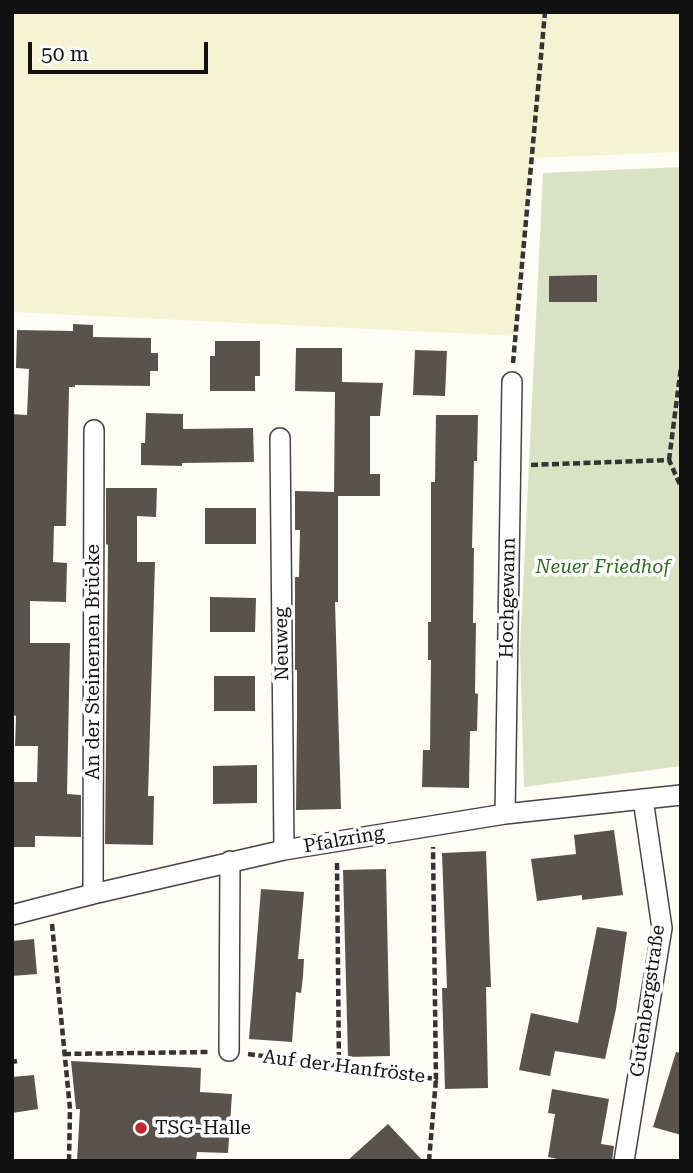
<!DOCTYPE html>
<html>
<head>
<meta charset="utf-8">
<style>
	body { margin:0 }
	#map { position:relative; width:693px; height:1173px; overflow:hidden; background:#fffdf5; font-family:"Roboto Serif",serif }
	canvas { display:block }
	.frame { position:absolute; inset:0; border:14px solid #111; pointer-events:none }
	.scale { position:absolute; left:28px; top:42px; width:180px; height:32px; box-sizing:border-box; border:4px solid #111; border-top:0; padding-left:9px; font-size:21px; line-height:24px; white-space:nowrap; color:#111; -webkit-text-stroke:5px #fff; paint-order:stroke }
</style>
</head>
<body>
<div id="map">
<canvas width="693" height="1173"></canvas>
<div class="frame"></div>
<div class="scale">50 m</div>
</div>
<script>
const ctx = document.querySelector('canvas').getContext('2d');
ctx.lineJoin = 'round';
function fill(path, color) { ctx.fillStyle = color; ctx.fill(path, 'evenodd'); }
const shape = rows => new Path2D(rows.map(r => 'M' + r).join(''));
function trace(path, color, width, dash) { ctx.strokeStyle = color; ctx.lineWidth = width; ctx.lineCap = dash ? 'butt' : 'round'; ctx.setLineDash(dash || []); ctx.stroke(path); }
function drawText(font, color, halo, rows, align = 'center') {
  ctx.font = font + ' "Roboto Serif",serif'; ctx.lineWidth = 7; ctx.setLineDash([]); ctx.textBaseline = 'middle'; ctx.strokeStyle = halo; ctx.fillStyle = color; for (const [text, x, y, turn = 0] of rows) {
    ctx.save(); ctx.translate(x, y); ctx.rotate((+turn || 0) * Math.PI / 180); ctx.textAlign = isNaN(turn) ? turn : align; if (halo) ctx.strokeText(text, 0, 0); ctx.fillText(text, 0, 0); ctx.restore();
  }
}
fill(shape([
	[12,12,681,12,681,152,532,158,516,336,12,312]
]), '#f6f3d4');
fill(shape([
	[681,167,681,766,524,787,520,649,543,173]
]), '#d9e3c4');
fill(shape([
	[597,275,597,302,549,302,549,276],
	[73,324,93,325,93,337,151,338,151,353,158,353,158,371,150,371,150,386,75,385,75,387,69,387,66,526,54,526,53,562,67,563,66,602,30,601,30,643,70,643,67,794,81,795,81,837,35,836,35,847,12,847,12,782,37,782,38,746,15,746,16,716,13,715,12,414,27,415,29,369,16,368,17,330,73,331],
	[215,341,260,341,260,376,255,376,255,391,210,391,210,356,215,356],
	[296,348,342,348,342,382,383,383,380,416,370,416,370,474,380,474,380,496,338,496,338,602,335,602,341,809,296,810,297,715,297,670,295,670,295,577,299,577,300,530,295,530,295,491,334,492,335,392,295,391],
	[415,350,447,351,445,396,413,395],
	[146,413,183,414,183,429,253,428,254,462,182,463,182,466,141,465,141,443,145,443],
	[436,415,478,415,477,461,474,461,472,548,474,548,473,623,476,623,475,693,478,694,477,731,470,731,469,788,422,787,423,750,430,750,431,660,428,660,428,622,431,622,431,482,435,482],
	[106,488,157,488,156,517,137,516,137,562,155,562,148,796,154,796,153,845,105,844,108,545,106,544],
	[205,508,256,508,256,544,205,544],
	[210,597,256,598,255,632,210,632],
	[214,676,255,676,255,711,214,711],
	[257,765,257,803,213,804,213,766],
	[614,830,623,895,582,900,582,895,537,901,531,859,576,854,574,835],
	[486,851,491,987,486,987,488,1088,445,1089,442,988,447,988,442,853],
	[386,869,390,1056,348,1057,343,870],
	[261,889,304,892,298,959,304,959,303,976,301,993,296,992,292,1042,249,1039],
	[597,927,627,932,616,1009,605,1059,555,1051,550,1076,519,1070,531,1013,578,1023],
	[34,939,37,974,12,976,12,941],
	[676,1052,681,1053,681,1135,653,1127],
	[71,1061,201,1068,200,1092,232,1094,228,1153,197,1152,196,1161,77,1161,80,1109,76,1109],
	[34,1075,38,1109,12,1113,12,1077],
	[552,1089,609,1099,601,1144,614,1146,612,1161,567,1161,548,1157,555,1114,548,1113],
	[388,1124,423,1161,347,1161]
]), '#5a524d');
const street = shape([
	[280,438,284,850],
	[505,814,512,382],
	[93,894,94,430],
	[12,915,93,894,284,850,505,814,681,795],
	[229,1051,230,861],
	[624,1161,662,928,643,799]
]);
trace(street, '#444', 22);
trace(shape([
	[513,363,545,12],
	[669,460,681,367],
	[531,465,669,460,681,487],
	[337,863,339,1068],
	[52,924,70,1109,69,1161],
	[64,1054,208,1052],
	[248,1054,436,1079,433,847],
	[12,1062,17,1061],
	[429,1161,436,1079]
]), '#333', 4.5, [7, 3.5]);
trace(street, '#fff', 19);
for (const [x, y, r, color] of [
	[141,1128,7,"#c4262e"]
]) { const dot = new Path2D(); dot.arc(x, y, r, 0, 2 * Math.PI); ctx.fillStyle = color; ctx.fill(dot); trace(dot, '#fff', 2.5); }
drawText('italic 19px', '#2f6b1f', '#fff', [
	["Neuer Friedhof",603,567]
]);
drawText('19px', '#111', '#fff', [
	["Hochgewann",508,598,-89],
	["Neuweg",282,644,-91],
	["An der Steinernen Brücke",93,662,-90],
	["Pfalzring",344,840,-10],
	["Gutenbergstraße",648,1001,-82],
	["Auf der Hanfröste",344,1067,7]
]);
drawText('19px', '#111', '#fff', [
	["TSG-Halle",155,1128]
], 'left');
</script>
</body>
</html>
